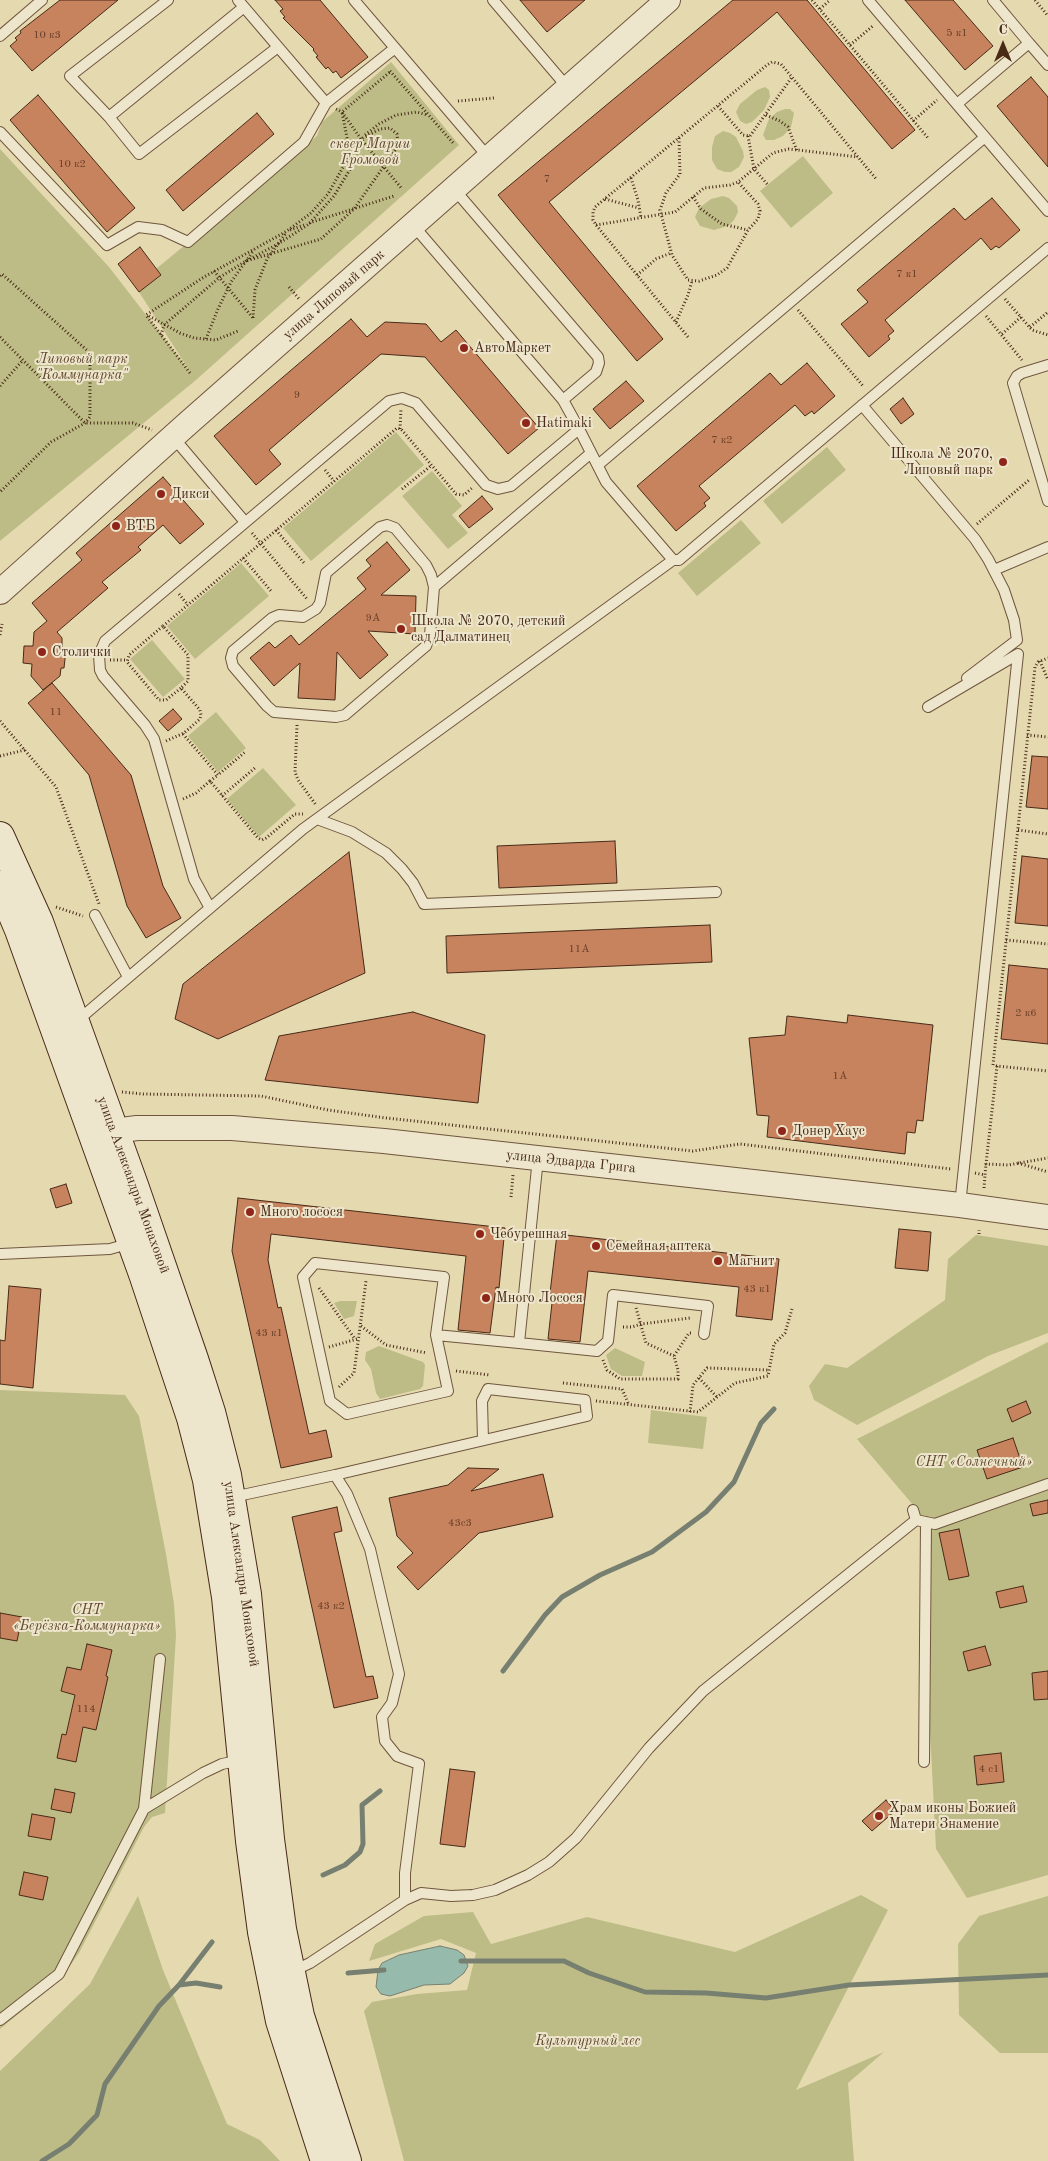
<!DOCTYPE html>
<html>
<head>
<meta charset="utf-8">
<style>
	body { margin:0 }
	#map { position:relative; width:1048px; height:2161px; overflow:hidden; background:#e5d9b0; font-family:"Old Standard TT",serif }
	canvas { display:block }
	.north { position:absolute; left:978px; top:20px; width:50px; height:50px; -webkit-text-stroke:4px #eee6cc; paint-order:stroke; rotate:0deg; font-size:14px; font-weight:700; line-height:20px; text-align:center; color:#482a17 }
	.north::after { content:''; display:block; margin:auto; width:18px; height:22px; background:#482a17; clip-path:polygon(50% 0,100% 100%,50% 72%,0 100%) }
</style>
</head>
<body>
<div id="map">
<canvas width="1048" height="2161"></canvas>
<div class="north">С</div>
</div>
<script>
const ctx = document.querySelector('canvas').getContext('2d');
ctx.lineJoin = 'round';
function fill(path, color) { ctx.fillStyle = color; ctx.fill(path, 'evenodd'); }
const shape = rows => new Path2D(rows.map(r => 'M' + r).join(''));
function trace(path, color, width, dash) { ctx.strokeStyle = color; ctx.lineWidth = width; ctx.lineCap = dash ? 'butt' : 'round'; ctx.setLineDash(dash || []); ctx.stroke(path); }
function drawText(font, color, halo, rows, align = 'center') {
  ctx.font = font + ' "Old Standard TT",serif'; ctx.lineWidth = 4; ctx.setLineDash([]); ctx.textBaseline = 'middle'; ctx.strokeStyle = halo; ctx.fillStyle = color; for (const [text, x, y, turn = 0] of rows) {
    ctx.save(); ctx.translate(x, y); ctx.rotate((+turn || 0) * Math.PI / 180); ctx.textAlign = isNaN(turn) ? turn : align; if (halo) ctx.strokeText(text, 0, 0); ctx.fillText(text, 0, 0); ctx.restore();
  }
}
fill(shape([
	[391,62,459,145,196,380,0,541,0,149,109,267,191,373,139,292,161,275,156,269,317,136,322,122],
	[765,87,769,90,770,97,764,110,752,122,746,124,740,121,736,112,740,104,757,90],
	[785,109,790,109,794,113,791,127,783,136,774,140,766,140,763,135,769,119,777,112],
	[723,131,730,133,736,137,743,151,744,157,739,167,731,172,725,172,717,169,712,160,712,147,715,136],
	[803,156,833,193,791,228,760,191],
	[723,196,729,198,737,206,738,212,734,220,728,226,714,230,700,226,695,217,699,208,711,199],
	[396,432,424,465,311,561,283,528],
	[827,447,846,470,782,524,763,501],
	[432,471,462,506,452,515,468,533,448,549,402,496],
	[741,520,761,543,697,596,678,573],
	[241,563,269,596,195,659,167,626],
	[152,640,185,679,163,697,130,659],
	[216,712,246,748,218,772,188,736],
	[263,768,296,805,259,837,227,799],
	[976,1235,1048,1246,1048,1333,988,1356,857,1425,814,1400,809,1386,825,1364,847,1368,945,1300,948,1259],
	[340,1301,357,1301,354,1316,344,1319,334,1303],
	[1048,1342,1048,1875,967,1898,936,1849,919,1512,857,1439],
	[379,1346,423,1362,425,1365,423,1386,420,1389,380,1399,376,1393,371,1369,365,1360,366,1352],
	[615,1348,645,1362,642,1376,622,1376,611,1369,606,1355],
	[0,1390,125,1395,139,1416,166,1554,174,1604,176,1635,165,1813,152,1817,144,1827,79,1953,59,1981,0,2029],
	[651,1410,707,1417,703,1449,648,1443],
	[861,1895,888,1910,796,2090,884,2052,848,2083,854,2161,404,2161,364,2011,372,2002,417,1994,467,1990,476,1953,441,1939,369,1961,375,1944,424,1916,473,1912,491,1944,587,1917,735,1952],
	[138,1896,163,1970,227,2124,260,2140,280,2161,0,2161,0,2071,90,1984],
	[1048,1896,1048,2053,1000,2053,959,2015,958,1944,979,1916]
]), '#bdbc86');
const water = shape([
	[440,1946,457,1950,464,1955,468,1966,464,1973,450,1984,424,1985,390,1996,381,1994,376,1987,378,1970,382,1963,399,1955,440,1946]
]);
fill(water, '#96baab');
trace(water, '#778070', 1);
trace(shape([
	[503,1671,545,1615,562,1597,600,1575,652,1552,706,1512,734,1482,761,1423,774,1409],
	[323,1875,345,1865,360,1852,363,1844,362,1805,380,1791],
	[461,1961,564,1961,589,1973,645,1992,706,1993,766,1998,849,1985,1048,1975],
	[348,1973,384,1970],
	[179,1985,212,1942],
	[42,2161,69,2144,97,2115,105,2084,159,2006,179,1985,196,1983,220,1987]
]), '#778070', 5);
const building = shape([
	[60,0,118,0,32,71,10,46,17,40,15,38,21,33,20,31,60,0],
	[275,0,320,0,368,57,341,78,336,71,333,73,328,67,326,69,316,57,318,56,313,50,314,49,283,18,285,17,280,11,283,9,275,0],
	[520,0,585,0,547,32,520,0],
	[733,0,807,0,915,130,892,149,777,12,751,34,549,202,663,339,637,361,498,195,733,0],
	[905,0,953,0,993,46,965,70,905,0],
	[1031,77,1048,97,1048,167,997,106,1031,77],
	[38,95,135,208,107,232,10,120,38,95],
	[257,113,274,134,183,211,166,190,257,113],
	[992,198,1020,230,999,248,996,246,991,250,981,238,885,320,894,331,888,336,890,339,869,357,841,324,868,302,857,290,954,208,965,220,992,198],
	[140,247,161,275,139,292,118,264,140,247],
	[351,319,367,337,385,322,426,324,441,342,456,330,539,428,508,454,425,357,381,354,269,450,281,464,256,485,214,436,351,319],
	[807,363,835,396,814,414,812,411,805,416,795,405,699,486,710,498,704,503,706,506,676,531,637,486,770,373,781,385,807,363],
	[626,381,644,401,610,429,593,409,626,381],
	[903,398,914,414,901,424,890,409,903,398],
	[163,477,204,524,180,544,163,525,138,547,141,550,102,582,108,588,57,632,62,638,62,650,66,650,64,668,61,668,60,676,43,690,31,676,32,664,23,663,24,646,33,646,34,632,47,621,32,603,82,560,76,553,163,477],
	[482,496,493,509,469,528,459,516,482,496],
	[387,542,410,570,381,595,416,596,415,634,368,631,388,655,360,679,337,652,335,700,298,698,300,663,274,686,250,658,269,642,275,648,291,635,299,645,366,589,357,578,371,566,366,560,387,542],
	[52,683,131,775,163,886,181,918,146,938,127,906,89,775,28,703,52,683],
	[173,709,182,719,168,731,159,721,173,709],
	[1032,756,1048,757,1048,809,1026,807,1032,756],
	[615,841,617,883,499,888,497,846,615,841],
	[349,852,365,973,218,1039,175,1019,183,984,349,852],
	[1022,856,1048,859,1048,926,1015,923,1022,856],
	[710,925,712,962,447,973,446,936,710,925],
	[1009,965,1048,969,1048,1044,1001,1039,1009,965],
	[413,1012,485,1035,478,1103,265,1080,279,1036,413,1012],
	[848,1015,933,1025,923,1121,917,1120,915,1133,907,1132,905,1154,767,1137,769,1116,757,1115,749,1038,785,1035,787,1016,847,1023,848,1015],
	[66,1184,72,1203,56,1208,50,1189,66,1184],
	[238,1198,505,1228,499,1288,496,1287,490,1333,458,1330,466,1256,271,1234,268,1260,278,1308,281,1307,309,1434,326,1430,332,1457,281,1468,232,1251,238,1198],
	[899,1229,931,1232,928,1271,895,1268,899,1229],
	[557,1234,779,1259,772,1320,736,1316,739,1287,588,1271,580,1342,548,1339,553,1294,550,1293,557,1234],
	[9,1286,41,1289,33,1388,0,1384,0,1340,5,1341,9,1286],
	[1026,1401,1031,1413,1012,1422,1007,1409,1026,1401],
	[1013,1438,1023,1467,987,1479,977,1450,1013,1438],
	[468,1468,499,1469,471,1491,543,1474,553,1517,479,1533,418,1590,397,1567,413,1553,397,1536,389,1498,448,1485,468,1468],
	[1048,1500,1048,1513,1033,1516,1030,1504,1048,1500],
	[337,1507,342,1531,334,1533,366,1677,373,1676,378,1698,334,1708,292,1517,337,1507],
	[959,1529,969,1576,949,1580,939,1533,959,1529],
	[1023,1586,1027,1602,1000,1608,996,1592,1023,1586],
	[0,1613,22,1617,17,1641,0,1638,0,1613],
	[87,1644,112,1650,106,1676,108,1677,96,1730,83,1727,76,1762,57,1758,62,1734,66,1735,75,1695,61,1691,67,1667,81,1670,87,1644],
	[985,1646,991,1665,968,1671,963,1652,985,1646],
	[1048,1671,1048,1699,1034,1700,1032,1673,1048,1671],
	[1001,1753,1004,1782,977,1785,974,1756,1001,1753],
	[450,1769,475,1772,465,1847,440,1844,450,1769],
	[55,1789,75,1793,71,1813,51,1809,55,1789],
	[886,1800,895,1811,872,1831,862,1821,886,1800],
	[32,1814,55,1818,51,1840,28,1836,32,1814],
	[24,1872,48,1877,43,1900,19,1895,24,1872]
]);
fill(building, '#c7825e');
trace(building, '#482a17', 1);
const service = shape([
	[168,0,70,76,109,117,139,154,278,47],
	[238,0,326,103],
	[493,0,568,88],
	[868,0,1048,211],
	[0,36,42,0],
	[1029,43,1048,65],
	[395,48,489,158],
	[957,104,1029,43,993,0],
	[109,117,244,7],
	[0,132,107,245,138,227,162,230,188,242,304,142,326,103,395,48,354,0],
	[454,189,598,357,599,363,596,372,563,400],
	[1048,365,1022,373,1017,376,1013,383,1048,501],
	[862,405,975,539,988,559,1004,590,1014,620,1017,640,967,678],
	[579,429,606,482,673,560,679,560,1048,248],
	[173,437,245,522],
	[598,465,985,137],
	[994,570,1048,547],
	[434,587,430,635,426,646,345,715,336,717,274,712,267,706,233,666,231,658,233,651,272,618,279,615,303,617,316,609,320,603,326,573,380,527,387,525,395,528,426,565,431,575,434,587,591,453],
	[928,707,1018,654,960,1205],
	[317,819,352,832,386,853,402,869,413,883,424,904,716,892],
	[210,908,194,879,154,739,145,725,103,676,100,670,99,655,105,641,389,401,402,398,416,403,486,485,498,489,511,486,579,429,563,400,413,225],
	[95,915,128,977],
	[77,1021,303,829,673,560],
	[0,1254,110,1249,131,1243],
	[315,1263,444,1277,436,1335,448,1391,347,1414,330,1401,303,1277,315,1263],
	[436,1335,519,1343,538,1158],
	[519,1343,597,1351,608,1341,613,1295,708,1306,704,1334],
	[335,1475,587,1416,585,1400,488,1389,482,1401,483,1440],
	[233,1497,335,1475,347,1494,370,1549,399,1674,392,1703,382,1717,385,1741,397,1756,419,1764,405,1873,405,1900],
	[913,1510,916,1520,935,1524,1048,1484],
	[924,1762,926,1522],
	[144,1809,160,1659],
	[293,1971,310,1963,405,1900,421,1893,451,1896,473,1895,495,1890,528,1875,549,1862,576,1838,649,1748,703,1691,916,1520],
	[0,2020,59,1974,144,1809,203,1773,222,1764,241,1760]
]);
const tertiary = shape([
	[0,592,186,425,668,0],
	[98,1135,114,1131,137,1128,232,1128,384,1141,960,1205,1048,1217]
]);
const secondary = shape([
	[0,836,39,922,135,1188,194,1359,211,1412,227,1475,247,1594,270,1839,282,1929,300,2016,347,2161],
	[0,885,19,930,144,1277,191,1418,207,1480,226,1597,250,1841,262,1932,280,2021,325,2161]
]);
trace(service, '#6f563d', 12);
trace(tertiary, '#6f563d', 26);
trace(secondary, '#482a17', 30);
trace(shape([
	[812,0,928,138],
	[1035,0,1048,16],
	[820,9,830,0],
	[850,45,874,25],
	[390,71,454,144],
	[458,101,494,98],
	[718,106,743,135,750,136,792,77],
	[336,109,342,112,361,139,402,189],
	[766,115,780,121,788,127,797,151],
	[913,121,937,100],
	[365,135,379,124,396,115,417,112,427,115],
	[748,136,754,169,768,185],
	[679,138,680,174,666,193,660,210,672,255,688,280,699,281,717,275,727,268,748,230,758,219,760,211,758,204,738,182],
	[349,148,361,139],
	[631,178,638,200,641,218],
	[693,197,701,209,722,224,748,230],
	[605,199,639,208],
	[309,223,394,196],
	[596,225,675,212,704,188,730,185,738,182,773,153,780,151,789,149,858,157],
	[290,230,304,225],
	[214,271,253,318],
	[637,275,656,259,671,253],
	[0,276,2,274,90,353,90,417,85,423,51,442,0,492],
	[289,287,300,300],
	[1005,299,1032,330,1048,335],
	[798,310,864,387],
	[149,316,180,333,194,338,216,340,238,331],
	[986,316,1022,360],
	[253,318,255,290,267,259,286,233],
	[676,322,688,295,692,281],
	[1030,327,1048,312],
	[1002,334,1021,317],
	[161,335,164,325,220,277,246,261,278,244,309,224,334,196,352,166,361,139,380,129,390,128,397,134,398,146,354,209,321,239,246,261],
	[0,337,85,423,133,423,152,430],
	[688,337,596,225,593,220,593,212,595,207,767,65,772,62,781,64,877,180],
	[206,339,218,309,231,282,254,250],
	[190,373,146,315,204,277,287,231,311,213,328,194,346,162,349,148,342,112,391,71],
	[0,386,23,360],
	[400,429,401,409],
	[325,470,334,481],
	[402,489,432,465],
	[977,524,1029,480],
	[276,530,304,563],
	[252,533,307,599],
	[243,558,271,591],
	[179,594,188,605],
	[163,626,397,428,401,429,456,494,464,495,472,488],
	[0,635,2,624],
	[110,660,127,660],
	[1040,661,1048,680],
	[0,721,56,787,99,904],
	[297,725,295,772,298,780,316,805],
	[183,734,218,775,245,752],
	[1027,735,1048,737],
	[166,741,184,733,200,719,201,715,200,710,181,688,188,681,188,655,163,626,129,655,127,662,159,700,166,700,181,688],
	[0,756,25,750],
	[210,781,218,775],
	[222,796,256,767],
	[183,799,196,793,210,781,258,838,262,840,266,838,295,814,303,814],
	[1018,830,1048,834],
	[56,907,83,916],
	[1006,940,1048,944],
	[993,1065,1035,667,1038,662,1048,658],
	[996,1066,1048,1071],
	[997,1066,986,1164,1008,1165,1048,1158],
	[122,1092,143,1094,261,1096,328,1110,386,1118,693,1151,740,1144,951,1169],
	[1018,1163,1048,1172],
	[975,1173,985,1175,986,1164],
	[984,1188,985,1175],
	[511,1197,513,1175],
	[979,1234,979,1230],
	[319,1288,355,1339],
	[636,1308,646,1343,674,1356],
	[361,1326,386,1345,427,1353],
	[623,1327,632,1327,641,1324,690,1318],
	[329,1347,357,1339],
	[603,1360,607,1370,620,1379,678,1379,678,1370,674,1356,689,1333,691,1333],
	[456,1371,490,1375],
	[699,1378,717,1397],
	[563,1383,622,1389,629,1405],
	[339,1387,354,1373,366,1281],
	[596,1401,698,1412,735,1383,768,1376,774,1344,785,1333,792,1309],
	[690,1412,693,1385,707,1368,769,1370]
]), '#482a17', 3, [1, 2.5]);
trace(service, '#eee6cc', 10);
trace(tertiary, '#eee6cc', 24);
trace(secondary, '#eee6cc', 28);
for (const [x, y, r, color] of [
	[464,348,5,"#8f2418"],
	[526,423,5,"#8f2418"],
	[1003,462,5,"#8f2418"],
	[161,494,5,"#8f2418"],
	[116,526,5,"#8f2418"],
	[401,629,5,"#8f2418"],
	[42,652,5,"#8f2418"],
	[782,1131,5,"#8f2418"],
	[250,1212,5,"#8f2418"],
	[480,1234,5,"#8f2418"],
	[596,1246,5,"#8f2418"],
	[718,1261,5,"#8f2418"],
	[486,1298,5,"#8f2418"],
	[879,1816,5,"#8f2418"]
]) { const dot = new Path2D(); dot.arc(x, y, r, 0, 2 * Math.PI); ctx.fillStyle = color; ctx.fill(dot); trace(dot, '#eee6cc', 2); }
drawText('11px', '#684029', null, [
	["5 к1",957,33],
	["10 к3",47,35],
	["10 к2",72,164],
	["7",547,179],
	["7 к1",907,274],
	["9",297,395],
	["7 к2",722,440],
	["9А",373,618],
	["11",56,712],
	["11А",579,949],
	["2 к6",1026,1013],
	["1А",840,1076],
	["43 к1",757,1289],
	["43 к1",269,1333],
	["43с3",460,1523],
	["43 к2",331,1606],
	["114",86,1709],
	["4 с1",989,1769]
]);
drawText('italic 14px', '#5f472d', '#eee6cc', [
	["сквер Марии",370,144],
	["Громовой",370,160],
	["Липовый парк",82,359],
	["\"Коммунарка\"",82,375],
	["СНТ «Солнечный»",974,1462],
	["СНТ",87,1610],
	["«Берёзка-Коммунарка»",87,1626],
	["Культурный лес",588,2041]
]);
drawText('14px', '#482a17', '#eee6cc', [
	["улица Липовый парк",334,295,-41],
	["улица Эдварда Грига",571,1162,6],
	["улица Александры Монаховой",133,1185,70],
	["улица Александры Монаховой",241,1574,82]
]);
drawText('14px', '#482a17', '#eee6cc', [
	["АвтоМаркет",474,348],
	["Hatimaki",536,423],
	["Школа № 2070,",993,454,"right"],
	["Липовый парк",993,470,"right"],
	["Дикси",171,494],
	["ВТБ",126,526],
	["Школа № 2070, детский",411,621],
	["сад Далматинец",411,637],
	["Столички",52,652],
	["Донер Хаус",792,1131],
	["Много лосося",260,1212],
	["Чебурешная",490,1234],
	["Семейная аптека",606,1246],
	["Магнит",728,1261],
	["Много Лосося",496,1298],
	["Храм иконы Божией",889,1808],
	["Матери Знамение",889,1824]
], 'left');
</script>
</body>
</html>
